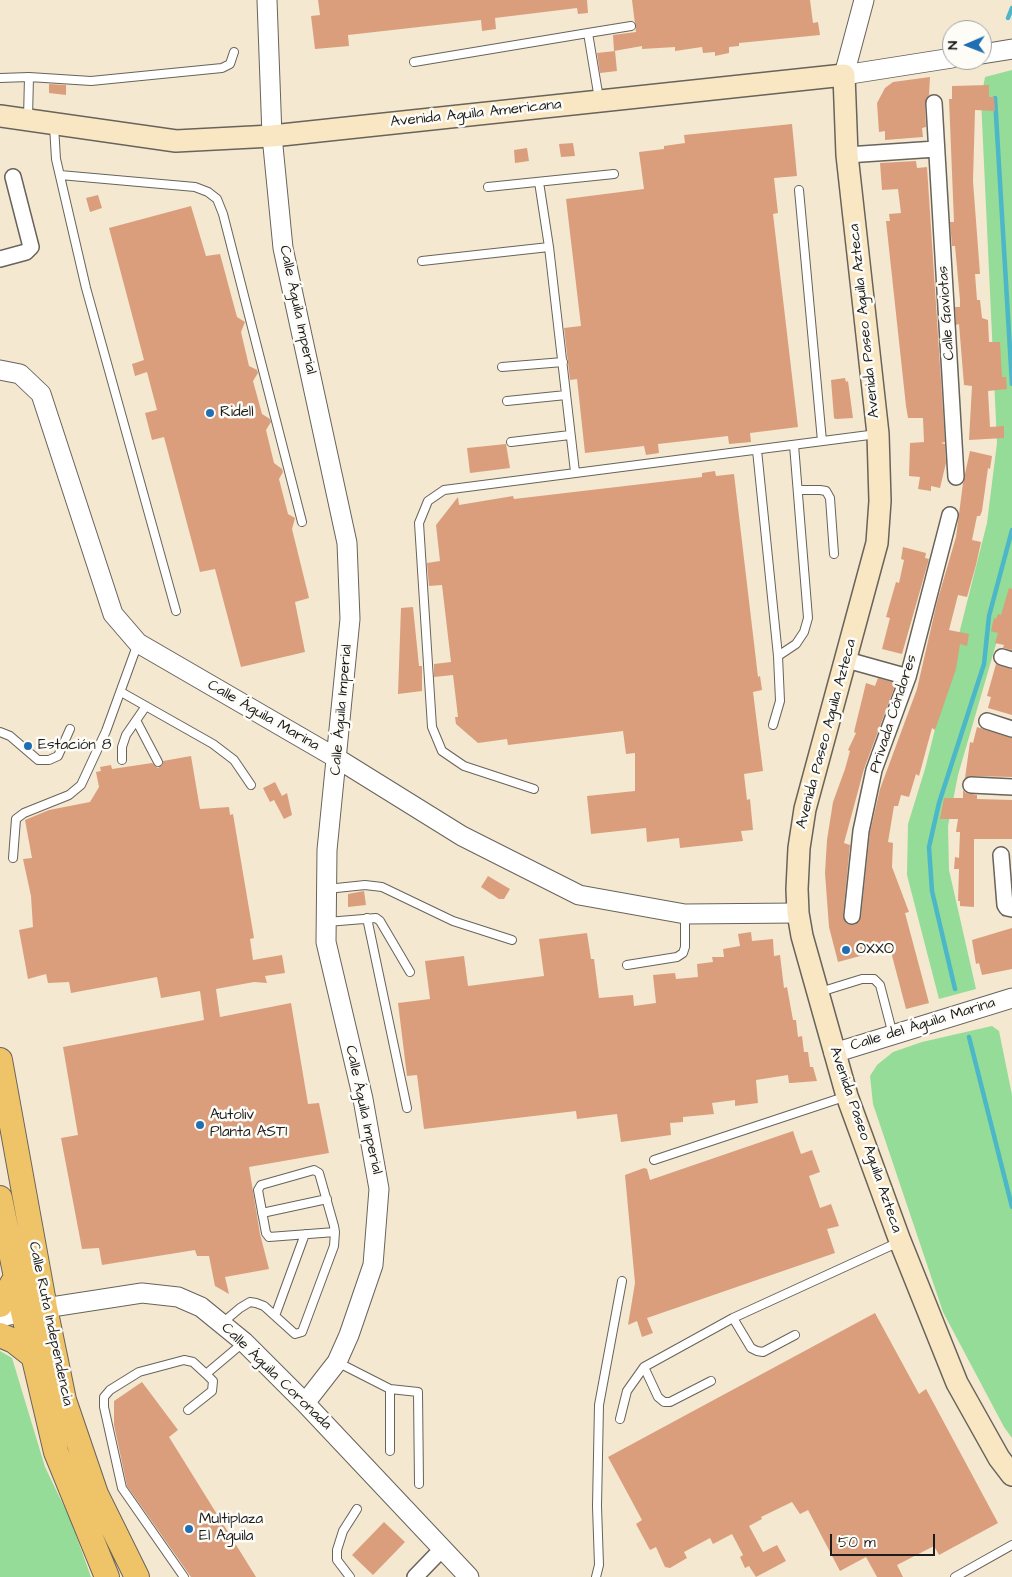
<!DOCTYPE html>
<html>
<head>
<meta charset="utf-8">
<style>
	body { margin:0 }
	#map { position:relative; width:1012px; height:1577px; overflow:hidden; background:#f4e8d0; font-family:"Architects Daughter",sans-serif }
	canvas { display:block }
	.north { position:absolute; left:942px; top:20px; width:50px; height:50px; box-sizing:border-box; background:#fdfcf7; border:1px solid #a3a29f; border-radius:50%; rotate:269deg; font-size:14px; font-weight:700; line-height:20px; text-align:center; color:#1c1c1c }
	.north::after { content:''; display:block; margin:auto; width:18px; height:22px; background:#1f6fb2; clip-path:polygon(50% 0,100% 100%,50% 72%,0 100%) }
	.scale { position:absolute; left:830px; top:1534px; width:105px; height:22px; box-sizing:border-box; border:2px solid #1c1c1c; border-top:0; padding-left:6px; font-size:15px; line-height:18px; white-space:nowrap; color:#1c1c1c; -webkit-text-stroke:4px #fdfcf7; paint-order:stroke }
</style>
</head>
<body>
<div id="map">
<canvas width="1012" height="1577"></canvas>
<div class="north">N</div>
<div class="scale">50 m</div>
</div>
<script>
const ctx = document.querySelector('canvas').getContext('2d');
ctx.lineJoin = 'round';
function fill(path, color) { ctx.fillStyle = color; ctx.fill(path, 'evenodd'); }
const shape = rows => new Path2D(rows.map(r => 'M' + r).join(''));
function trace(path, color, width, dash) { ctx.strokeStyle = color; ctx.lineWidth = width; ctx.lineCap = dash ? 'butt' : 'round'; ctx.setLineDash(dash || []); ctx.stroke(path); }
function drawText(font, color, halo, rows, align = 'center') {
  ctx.font = font + ' "Architects Daughter",sans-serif'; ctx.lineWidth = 5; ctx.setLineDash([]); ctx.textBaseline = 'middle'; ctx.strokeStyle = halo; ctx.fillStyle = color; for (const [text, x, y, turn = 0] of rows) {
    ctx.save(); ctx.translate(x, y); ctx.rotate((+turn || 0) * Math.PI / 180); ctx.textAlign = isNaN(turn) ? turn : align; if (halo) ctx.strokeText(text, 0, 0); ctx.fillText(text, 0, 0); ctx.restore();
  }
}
fill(shape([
	[1012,70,1012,589,958,775,948,826,949,870,976,989,939,999,907,875,908,824,925,769,987,523,997,443,981,99,985,77],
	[992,1026,999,1031,1012,1095,1012,1438,1004,1427,943,1312,873,1104,870,1076,877,1065,893,1052,922,1042],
	[0,1351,12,1358,45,1467,70,1519,91,1577,0,1577]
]), '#94dc97');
trace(shape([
	[1008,18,1012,8],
	[995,98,1012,384],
	[955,989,932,891,929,847,939,803,984,664,989,616,1012,530],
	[969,1037,1012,1207]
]), '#4bb7c8', 4.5);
fill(shape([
	[318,0,587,0,588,13,578,14,577,8,495,18,496,29,482,31,481,20,348,35,349,46,315,49,311,16,320,15],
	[632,0,810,0,813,23,818,22,820,35,739,43,739,46,729,47,729,53,715,56,715,52,703,53,702,47,675,51,675,47,642,49,642,46,614,51,613,35,636,32],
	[615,51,617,71,600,73,597,53],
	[930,77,929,95,925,103,926,127,922,128,923,137,885,140,885,131,879,132,877,103,885,88,893,82],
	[49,84,66,85,66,95,49,93],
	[989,85,989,97,994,97,995,111,975,110,973,181,980,274,975,274,977,300,980,300,982,318,988,320,989,342,1000,342,1002,377,1006,377,1007,389,988,391,990,427,1004,426,1004,438,969,440,972,386,964,385,959,324,956,325,955,307,960,307,960,300,955,246,952,246,950,222,954,222,949,99,952,99,952,86],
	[792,124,797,176,774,178,778,213,773,214,798,427,750,433,751,442,729,444,728,436,658,444,659,453,646,455,644,446,585,453,577,379,570,380,564,328,581,326,566,199,644,189,639,152,664,149,664,146,685,143,684,135],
	[573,143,575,156,561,157,559,144],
	[527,148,529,161,515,163,514,150],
	[916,161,917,168,927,167,945,442,941,443,945,444,946,463,940,488,931,486,931,491,918,489,920,477,909,476,910,443,924,442,923,418,908,418,906,406,886,221,890,221,889,214,901,213,898,189,882,190,880,163],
	[98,195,102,208,90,212,86,198],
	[191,206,206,256,220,254,237,317,245,322,241,332,249,366,257,370,258,373,253,381,262,414,270,419,271,422,266,430,274,463,282,469,283,472,279,479,288,514,295,518,292,529,309,598,295,602,305,652,241,667,215,569,200,572,164,437,152,440,145,413,157,410,147,372,135,376,132,364,144,360,109,228],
	[845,378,846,382,848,381,853,418,836,419,834,418,831,380],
	[506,444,510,468,470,473,467,448],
	[970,451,992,456,990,469,988,468,982,511,980,516,977,516,972,540,981,542,976,565,967,597,958,595,949,630,969,634,967,646,960,644,956,669,935,730,932,728,919,776,916,774,909,797,901,795,898,806,894,806,888,842,893,843,892,867,909,912,905,913,929,1003,906,1009,890,948,838,962,829,927,825,873,827,840,833,802,845,769,850,751,848,750,856,733,854,732,866,683,875,686,878,678,896,683,864,769,844,843,850,845,843,916,847,924,855,925,861,917,870,832,880,789,917,689,937,602,956,537,963,483],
	[715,471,716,476,734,474,758,677,760,676,762,690,753,692,763,771,744,774,747,800,750,799,753,830,741,831,743,841,680,848,679,838,647,842,646,828,591,834,587,796,635,791,635,753,626,754,623,731,508,745,507,739,478,743,456,724,455,717,458,717,453,675,434,677,434,664,451,662,442,585,429,586,427,563,440,561,436,525,458,497,459,505,513,496,514,499,702,477,702,473],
	[903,547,926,553,925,558,929,559,902,654,882,649,890,618,886,617,896,582,899,583,904,560,901,559],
	[1009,588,1012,589,1012,650,1003,648,1004,645,995,643,998,633,991,631,994,618,996,619,998,614,1001,615],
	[413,607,419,666,422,666,422,691,398,694,401,608],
	[996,664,1012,669,1012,715,988,708,991,697,987,696],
	[977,727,1012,738,1012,777,971,776,965,778,970,742,973,743],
	[191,756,200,809,229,807,230,815,233,814,254,938,250,939,253,960,282,955,285,973,265,976,267,983,254,982,216,989,220,1017,291,1003,308,1104,319,1103,329,1153,249,1167,260,1234,269,1269,225,1277,229,1294,215,1286,209,1256,197,1256,195,1250,102,1265,99,1248,82,1249,61,1138,78,1135,63,1047,204,1020,200,991,161,998,157,977,71,993,69,982,48,983,46,974,28,979,19,930,33,927,31,896,23,859,32,858,25,820,49,810,90,802,99,787,96,772,101,771,100,767,111,765,112,769,152,763,158,768,162,765,163,761],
	[275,782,282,796,287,793,292,815,284,819,274,800,270,802,263,788],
	[963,790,966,793,977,795,977,799,1012,800,1012,839,974,839,974,907,960,906,960,901,958,901,959,869,954,869,955,857,959,858,960,832,956,832,958,819,940,819,944,798,963,798],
	[488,876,510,889,504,899,499,899,481,887],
	[364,891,366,905,348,907,348,894],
	[1012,928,1012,969,982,975,979,963,976,964,972,940],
	[751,932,752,941,773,939,774,956,780,955,784,988,787,987,793,1020,796,1020,798,1037,802,1036,804,1052,808,1052,810,1067,813,1067,817,1081,791,1083,789,1083,788,1075,756,1080,758,1103,735,1106,735,1100,712,1103,714,1114,683,1117,683,1122,670,1123,671,1135,621,1142,617,1114,577,1119,576,1111,424,1129,417,1075,407,1076,398,1003,430,999,425,961,464,956,468,986,544,976,539,939,587,933,591,959,594,959,599,998,633,995,634,1006,656,1003,653,975,675,973,676,979,698,977,697,964,713,962,712,957,724,957,723,949,740,946,738,934],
	[793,1131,801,1154,812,1150,820,1172,809,1176,820,1208,831,1204,839,1226,827,1229,835,1253,647,1318,653,1333,642,1337,637,1321,628,1325,635,1283,625,1175,644,1168,647,1169,650,1180],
	[875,1313,919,1394,926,1389,998,1523,939,1555,934,1546,897,1565,903,1577,877,1577,866,1557,840,1571,808,1510,800,1514,792,1502,761,1517,762,1519,749,1526,763,1552,777,1545,786,1561,756,1577,749,1566,745,1568,740,1557,743,1555,732,1534,713,1544,710,1538,684,1552,687,1558,670,1568,665,1567,656,1547,650,1550,636,1524,642,1520,608,1457],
	[142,1382,178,1430,169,1437,256,1577,191,1577,127,1486,114,1425,114,1401],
	[384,1522,405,1542,373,1575,352,1555]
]), '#da9e7d');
const service = shape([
	[588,33,631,26],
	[414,62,588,33,599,99],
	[0,78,29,77],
	[28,118,29,77,91,81,222,68,230,64,234,52],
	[54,126,56,159,86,288,176,611],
	[60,175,195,187,208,192,217,199,223,214,302,522],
	[539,182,549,247,575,472],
	[488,187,614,174],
	[799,190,822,441],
	[422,261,549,247],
	[502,367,563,362],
	[507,401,566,395],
	[511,442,570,435],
	[757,450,778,656,780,701,773,725],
	[798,490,820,490,826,491,830,498,834,554],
	[778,656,796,644,804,632,808,618,794,445],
	[121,692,213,744,234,760,251,785],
	[137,722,158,762],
	[0,732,10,736,38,760,49,760,58,756,70,729],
	[122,760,122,747,126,735,146,706],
	[534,789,464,766,442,751,432,727,419,523,428,501,444,490,877,434],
	[13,858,16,819,24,813,69,795,81,785,106,731,138,643],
	[327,889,365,885,382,887,453,921,512,940],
	[367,918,407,1108],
	[327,922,376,918,380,921,410,972],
	[627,965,677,957,683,953,685,947,685,914],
	[820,992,862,979,874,979,880,985,893,1035],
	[654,1160,847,1096],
	[262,1213,327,1199],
	[275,1316,305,1234],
	[733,1318,751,1348,757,1351,763,1352,795,1335],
	[221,1324,240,1308,250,1302,256,1303,264,1306,295,1334,302,1332,334,1246,335,1232,334,1226,319,1173,314,1170,261,1185,258,1190,266,1233,269,1237,335,1232],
	[337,1362,390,1389,418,1392,419,1484],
	[644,1367,658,1397,664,1402,670,1402,711,1381],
	[390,1389,390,1451],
	[188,1410,212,1391,213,1381,206,1374],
	[620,1419,627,1391,644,1367,733,1318,899,1242],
	[184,1577,122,1488,104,1407,104,1397,110,1390,139,1372,184,1360,193,1362,206,1374,244,1342],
	[350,1577,337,1560,337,1550,343,1531,357,1509],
	[596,1577,599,1565,597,1506,599,1405,622,1281],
	[955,1577,1012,1545]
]);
const minor = shape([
	[934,103,956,477],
	[847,155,936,149],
	[0,259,26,252,31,247,13,177],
	[1002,657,1012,660],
	[847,660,908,677],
	[987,721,1012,729],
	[971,785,1012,787],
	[1001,855,1005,905,1007,908,1012,909],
	[852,916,861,831,874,770,908,677,950,515],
	[415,1577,442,1549]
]);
const tertiary = shape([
	[267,0,272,136,283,248,347,543,350,619,327,850,326,942,363,1099,379,1189,373,1265,349,1335,337,1362,305,1403],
	[864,0,844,75,952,58],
	[982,54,1012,49],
	[0,370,20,374,41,394,113,614,138,643,338,759,462,836,579,895,685,914,798,913],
	[834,1053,1012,998],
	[0,1317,45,1308,142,1293,178,1297,201,1307,244,1342,305,1403,469,1577]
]);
const secondary = shape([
	[0,116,176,141,272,136,844,75,847,155,878,434,880,501,877,543,805,809,799,848,797,889,798,913,802,936,847,1096,900,1241,957,1383,999,1458,1012,1475]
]);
const primary = shape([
	[0,1060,45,1308,64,1400,96,1494,137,1577],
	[0,1198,23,1312,56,1452,107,1577],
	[0,1305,16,1277],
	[0,1335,14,1341,33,1356]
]);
trace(service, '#68635b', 10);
trace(minor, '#68635b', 18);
trace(tertiary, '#68635b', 21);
trace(secondary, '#68635b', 24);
trace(primary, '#68635b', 26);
trace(service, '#fff', 8);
trace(minor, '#fff', 15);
trace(tertiary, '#fff', 19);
trace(secondary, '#f9e7c3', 21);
trace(primary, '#efc469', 24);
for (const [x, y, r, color] of [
	[210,413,5,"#1f6fb2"],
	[28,746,5,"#1f6fb2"],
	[846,950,5,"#1f6fb2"],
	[200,1125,5,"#1f6fb2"],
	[189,1529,5,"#1f6fb2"]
]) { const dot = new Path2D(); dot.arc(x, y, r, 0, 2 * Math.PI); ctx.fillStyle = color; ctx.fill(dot); trace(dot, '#fdfcf7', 2); }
drawText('15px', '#1c1c1c', '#fdfcf7', [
	["Avenida Aguila Americana",476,114,-6],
	["Calle Águila Imperial",297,310,78],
	["Calle Gaviotas",947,313,-94],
	["Avenida Paseo Aguila Azteca",865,321,-96],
	["Calle Águila Imperial",342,710,-85],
	["Privada Cóndores",894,714,-72],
	["Calle Águila Marina",263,716,30],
	["Avenida Paseo Aguila Azteca",827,734,-75],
	["Calle del Águila Marina",923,1025,-17],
	["Calle Águila Imperial",363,1110,78],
	["Avenida Paseo Aguila Azteca",865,1140,71],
	["Calle Ruta Independencia",50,1324,78],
	["Calle Águila Coronada",276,1377,44]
]);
drawText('15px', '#1c1c1c', '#fdfcf7', [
	["Ridell",220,413],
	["Estación 8",38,746],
	["OXXO",856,950],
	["Autoliv",210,1116],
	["Planta AST1",210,1133],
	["Multiplaza",199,1520],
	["El Aguila",199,1537]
], 'left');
</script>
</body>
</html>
